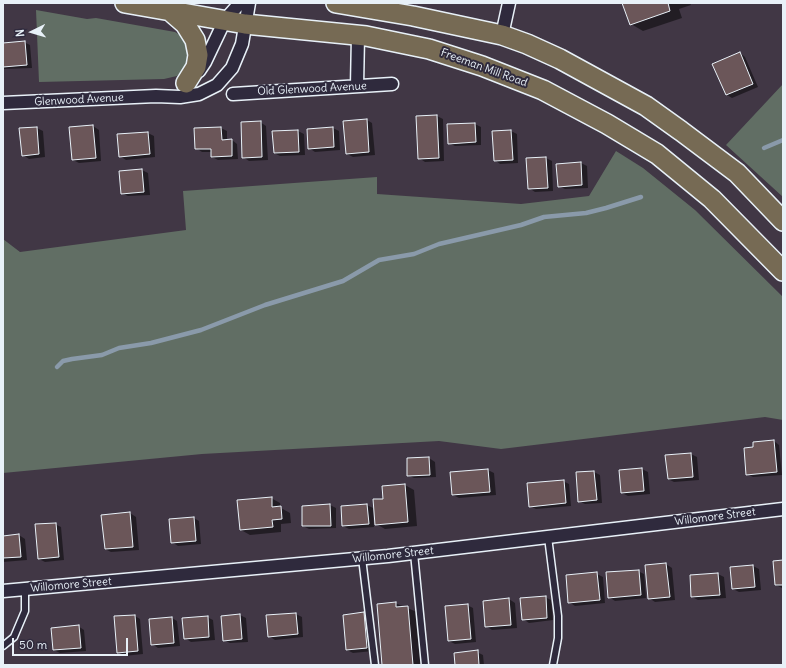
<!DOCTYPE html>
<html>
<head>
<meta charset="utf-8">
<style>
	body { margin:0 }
	#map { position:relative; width:786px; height:668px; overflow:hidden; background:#413745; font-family:Delius,sans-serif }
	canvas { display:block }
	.frame { position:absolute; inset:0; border:4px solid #e8f1f8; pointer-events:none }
	.north { position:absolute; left:12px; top:12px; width:40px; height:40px; -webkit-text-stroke:3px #2f2a3d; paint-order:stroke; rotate:265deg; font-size:11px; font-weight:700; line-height:16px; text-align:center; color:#e8f1f8 }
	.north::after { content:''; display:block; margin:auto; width:14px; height:18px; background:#e8f1f8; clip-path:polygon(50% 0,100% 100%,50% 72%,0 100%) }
	.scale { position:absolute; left:12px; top:638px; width:116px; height:18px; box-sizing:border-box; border:2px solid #e8f1f8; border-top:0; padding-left:5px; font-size:12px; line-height:14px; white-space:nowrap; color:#e8f1f8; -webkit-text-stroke:3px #2f2a3d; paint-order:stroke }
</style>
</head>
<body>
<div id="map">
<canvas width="786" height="668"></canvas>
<div class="frame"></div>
<div class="north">N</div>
<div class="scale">50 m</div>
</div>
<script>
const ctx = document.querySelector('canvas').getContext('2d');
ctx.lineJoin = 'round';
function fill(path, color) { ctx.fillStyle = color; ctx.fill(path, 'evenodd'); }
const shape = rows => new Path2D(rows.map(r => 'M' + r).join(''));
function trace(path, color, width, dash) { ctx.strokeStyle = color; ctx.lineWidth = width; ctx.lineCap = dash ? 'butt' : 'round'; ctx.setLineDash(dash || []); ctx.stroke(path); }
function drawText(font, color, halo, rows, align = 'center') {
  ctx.font = font + ' Delius,sans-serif'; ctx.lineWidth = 4; ctx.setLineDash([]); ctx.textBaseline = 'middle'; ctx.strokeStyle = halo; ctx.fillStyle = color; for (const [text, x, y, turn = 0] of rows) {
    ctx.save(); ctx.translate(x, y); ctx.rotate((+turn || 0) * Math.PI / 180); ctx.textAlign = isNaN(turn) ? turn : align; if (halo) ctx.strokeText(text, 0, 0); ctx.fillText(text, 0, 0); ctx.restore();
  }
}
fill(shape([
	[36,10,87,19,96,18,175,32,183,37,187,46,188,57,185,68,177,76,164,79,39,82],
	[783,84,783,197,726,145],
	[616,151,643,168,695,210,783,297,783,420,765,417,501,449,439,441,202,454,3,473,3,239,20,252,186,230,183,191,377,177,377,194,521,204,589,196]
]), '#616e64');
fill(shape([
	[623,3,690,3,691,5,679,9,682,18,643,31,631,24],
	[24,42,30,45,32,68,3,69,3,44],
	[740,53,745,57,758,87,732,98,727,95,714,65],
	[437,116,443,119,444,161,425,162,419,158],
	[367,120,372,123,375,155,353,157,347,154],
	[260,122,266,126,268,160,249,161,243,157],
	[475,124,481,127,481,145,455,146,449,143],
	[93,126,99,130,101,161,79,163,73,160],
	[37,128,43,131,45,157,29,159,23,155],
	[221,128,227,131,227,140,232,140,237,144,238,159,218,160,212,157,212,152,202,152,196,148],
	[333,128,339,131,340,150,315,152,309,148],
	[298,131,304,134,305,155,280,156,274,153],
	[511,131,517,134,518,163,500,164,495,160],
	[148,133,154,136,155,157,126,160,120,156],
	[546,158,552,161,553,191,535,192,529,188],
	[581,163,587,166,588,188,565,189,559,186],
	[142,170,148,173,150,195,128,196,122,193],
	[774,441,779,445,782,475,753,477,747,474],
	[691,454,697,457,699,480,674,482,668,479],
	[429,458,435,462,436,477,414,478,408,475],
	[642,469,648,472,650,494,628,496,622,493],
	[488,470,494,473,496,495,459,498,453,495],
	[594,472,600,475,602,503,585,504,579,501],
	[563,481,569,484,571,506,536,509,530,506],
	[405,485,414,490,417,526,385,529,376,524],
	[271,498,280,503,281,508,290,513,291,523,281,524,281,532,250,535,241,530],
	[330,505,336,508,336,528,309,529,303,526],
	[367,505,373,508,374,527,349,529,343,526],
	[130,513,136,517,139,550,111,552,105,549],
	[194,518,199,521,201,544,178,546,172,542],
	[55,524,61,527,64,560,45,562,39,559],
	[19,535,25,539,27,560,3,562,3,537],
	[783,561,783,588,782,588,776,585],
	[666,564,672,568,675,600,655,602,649,598],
	[753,566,759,569,761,590,739,592,733,589,731,567],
	[638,571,644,574,646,598,615,601,609,597],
	[597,574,603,577,605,603,575,606,569,602,567,576],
	[718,574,724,577,726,598,698,600,692,597],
	[545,597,551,600,553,620,529,623,523,619],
	[509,599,515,603,517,628,492,630,486,626,484,602],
	[395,603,417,612,421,665,383,665],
	[467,605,473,608,476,642,455,644,449,641],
	[363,613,369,617,373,651,353,653,347,650],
	[296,614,302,617,303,637,275,640,269,636],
	[240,615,246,618,248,642,230,643,224,640],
	[135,616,140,619,143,654,124,656,118,652],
	[207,617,213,620,215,640,191,642,185,638],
	[172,618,177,621,180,646,158,648,152,644],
	[78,626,84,630,86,651,60,653,54,650],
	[477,652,483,655,484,665,456,665]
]), '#0007');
trace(shape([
	[764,148,783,140],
	[57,367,63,361,72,359,102,355,119,348,151,343,201,330,265,305,343,281,379,260,414,254,439,244,521,225,544,217,586,213,606,208,641,197]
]), '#8a9aaa', 4.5);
const building = shape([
	[622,3,668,3,670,11,630,25,622,3],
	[25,41,27,65,3,67,3,43,25,41],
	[740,52,753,84,726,95,712,64,740,52],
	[437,115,439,158,418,159,416,116,437,115],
	[367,119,369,152,346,154,343,121,367,119],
	[261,121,262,157,242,158,241,122,261,121],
	[475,123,476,142,448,144,447,124,475,123],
	[93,125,96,158,72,160,69,127,93,125],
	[37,127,39,154,22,156,19,128,37,127],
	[221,127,222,140,232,139,232,156,211,157,211,149,195,149,194,128,221,127],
	[333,127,334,147,308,149,307,129,333,127],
	[298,130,299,152,274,153,272,131,298,130],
	[511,130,513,160,494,161,492,131,511,130],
	[148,132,150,154,119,157,117,134,148,132],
	[546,157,548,188,528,189,526,158,546,157],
	[581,162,582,185,558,187,556,164,581,162],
	[142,169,144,192,121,194,119,171,142,169],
	[774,440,777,472,746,475,744,448,753,447,753,442,774,440],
	[691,453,693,477,668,479,665,455,691,453],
	[429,457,430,475,407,476,407,458,429,457],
	[642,468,644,491,621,493,619,470,642,468],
	[488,469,490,492,452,495,450,472,488,469],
	[594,471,597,500,578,502,576,472,594,471],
	[564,480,566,503,529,507,527,483,564,480],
	[405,484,408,522,375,525,373,499,383,499,382,486,405,484],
	[272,497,272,507,281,506,282,519,272,520,273,527,240,530,237,500,272,497],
	[330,504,331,526,302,526,302,506,330,504],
	[367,504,369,524,342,526,341,506,367,504],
	[130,512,133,547,105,549,101,515,130,512],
	[194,517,196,541,171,543,169,519,194,517],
	[56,523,59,557,38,559,35,524,56,523],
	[19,534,21,557,3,558,3,536,19,534],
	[783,560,783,585,775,585,773,561,783,560],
	[666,563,670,597,648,599,645,565,666,563],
	[753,565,755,587,732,589,730,567,753,565],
	[639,570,641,595,608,598,606,572,639,570],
	[597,572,600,600,568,603,566,575,597,572],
	[718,573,720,595,691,597,690,575,718,573],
	[546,596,547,618,522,620,520,598,546,596],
	[509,598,511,625,485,627,483,601,509,598],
	[396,602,396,607,408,606,413,665,382,665,377,604,396,602],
	[468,604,471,639,448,641,445,606,468,604],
	[364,612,367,648,346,650,343,615,364,612],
	[296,613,298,634,268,637,266,615,296,613],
	[240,614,242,639,223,641,221,616,240,614],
	[135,615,138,651,117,653,114,616,135,615],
	[208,616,209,637,184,639,182,618,208,616],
	[172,617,174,643,151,645,149,619,172,617],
	[79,625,81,648,53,650,51,628,79,625],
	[478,650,479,665,455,665,454,653,478,650]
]);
fill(building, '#6b5659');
trace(building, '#e8f1f8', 1);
const service = shape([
	[548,537,558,616,558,638,553,665],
	[414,553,425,665],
	[362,558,375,665],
	[3,646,14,637,25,611,25,589]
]);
const minor = shape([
	[502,35,509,3],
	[199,71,205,62,225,20,240,3],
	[357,86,358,36],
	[233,94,392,84],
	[3,103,156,96,180,97,199,94,217,85,232,68,242,44,249,3],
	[3,591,388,556,783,509]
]);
const primary = shape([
	[125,3,245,24,366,36,429,49,482,66,543,90,607,124,657,154,712,199,783,271],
	[336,3,413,16,502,35,527,44,560,59,646,106,681,131,737,173,783,221],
	[170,11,185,24,195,40,198,55,196,67,186,83]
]);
trace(service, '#e8f1f8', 9);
trace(minor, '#e8f1f8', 15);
trace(primary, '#e8f1f8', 22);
trace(service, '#2f2a3d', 6);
trace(minor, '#2f2a3d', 12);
trace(primary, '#766a54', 19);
drawText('11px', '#e8f1f8', '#2f2a3d', [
	["Freeman Mill Road",484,68,20],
	["Old Glenwood Avenue",312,89,-3],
	["Glenwood Avenue",79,100,-3],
	["Willomore Street",715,517,-7],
	["Willomore Street",393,555,-6],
	["Willomore Street",71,585,-5]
]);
</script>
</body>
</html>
